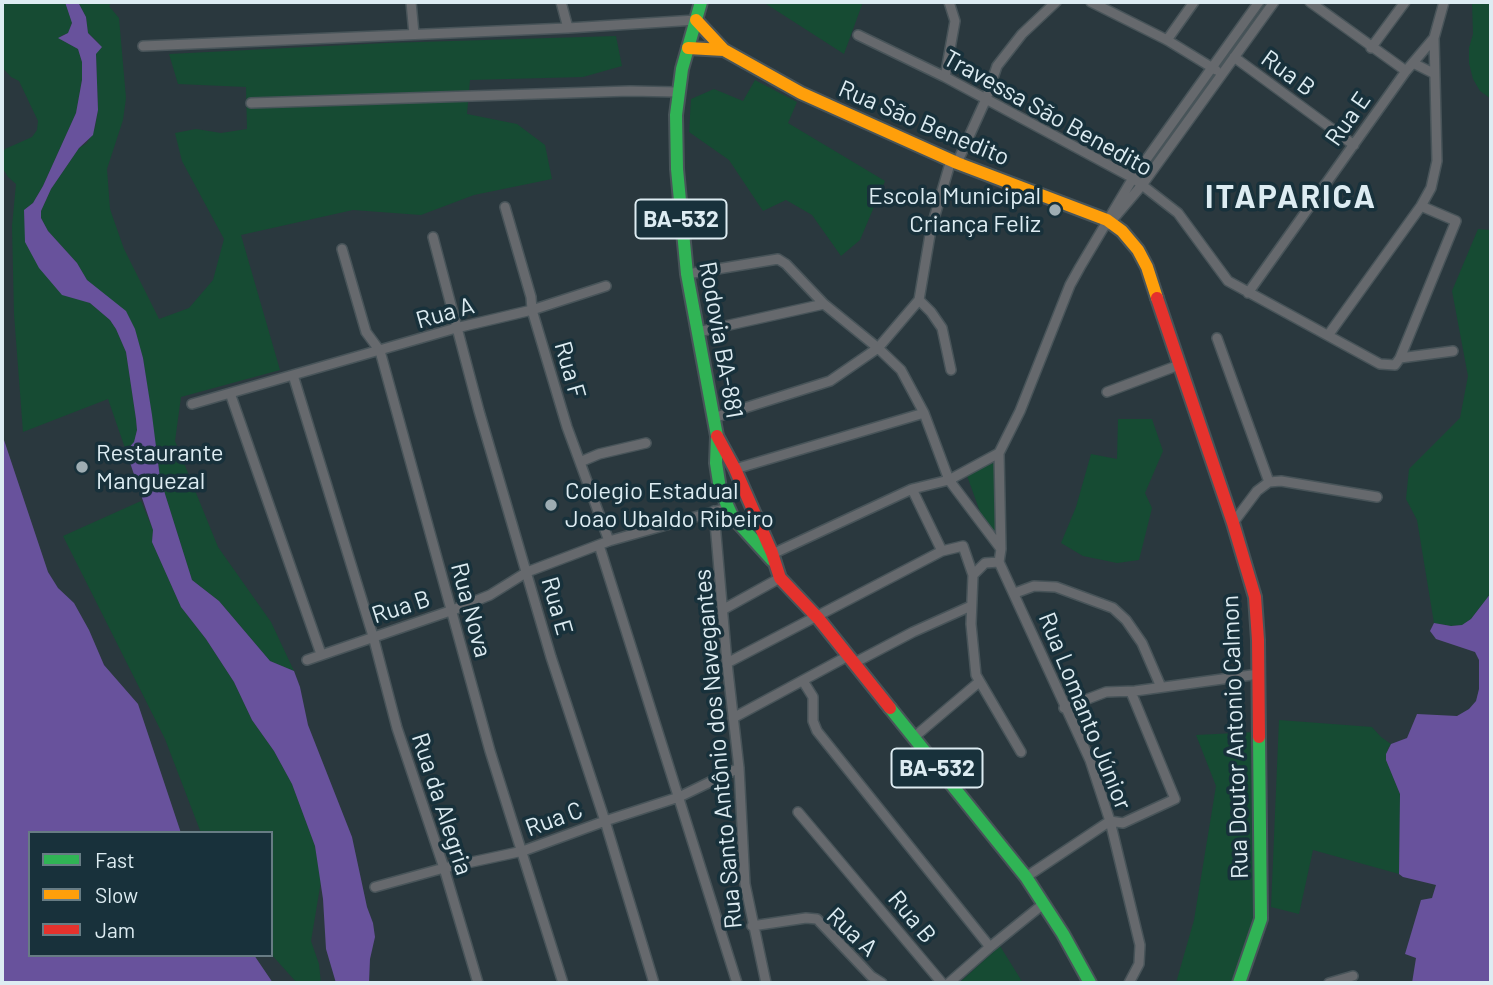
<!DOCTYPE html>
<html>
<head>
<meta charset="utf-8">
<style>
	body { margin:0 }
	#map { position:relative; width:1493px; height:985px; overflow:hidden; background:#2a383e; font-family:Barlow,sans-serif }
	canvas { display:block }
	.frame { position:absolute; inset:0; border:4px solid #ddecf2; pointer-events:none }
	.legend { position:absolute; left:28px; top:831px; width:245px; height:126px; box-sizing:border-box; background:#18313b; border:2px solid #677c84; margin:0; padding:9px 12px; list-style:none; font-size:21px; color:#ddecf2 }
	.legend li { display:flex; align-items:center; gap:14px; height:35px }
	.legend b { width:35px; border:2px solid #677c84 }
</style>
</head>
<body>
<div id="map">
<canvas width="1493" height="985"></canvas>
<div class="frame"></div>
<ul class="legend">
<li><b style="height:9px;background:#30b455"></b>Fast</li>
<li><b style="height:9px;background:#ff9f0a"></b>Slow</li>
<li><b style="height:9px;background:#e5322d"></b>Jam</li>
</ul>
</div>
<script>
const ctx = document.querySelector('canvas').getContext('2d');
ctx.lineJoin = 'round';
function fill(path, color) { ctx.fillStyle = color; ctx.fill(path, 'evenodd'); }
const shape = rows => new Path2D(rows.map(r => 'M' + r).join(''));
function trace(path, color, width, dash) { ctx.strokeStyle = color; ctx.lineWidth = width; ctx.lineCap = dash ? 'butt' : 'round'; ctx.setLineDash(dash || []); ctx.stroke(path); }
function drawText(font, color, halo, rows, align = 'center') {
  ctx.font = font + ' Barlow,sans-serif'; ctx.lineWidth = 7; ctx.setLineDash([]); ctx.textBaseline = 'middle'; ctx.strokeStyle = halo; ctx.fillStyle = color; for (const [text, x, y, turn = 0] of rows) {
    ctx.save(); ctx.translate(x, y); ctx.rotate((+turn || 0) * Math.PI / 180); ctx.textAlign = isNaN(turn) ? turn : align; if (halo) ctx.strokeText(text, 0, 0); ctx.fillText(text, 0, 0); ctx.restore();
  }
}
fill(shape([
	[2,2,65,2,72,22,68,34,62,35,60,39,78,49,82,62,82,79,76,113,43,186,33,203,24,210,25,225,70,296,90,303,110,320,116,329,126,352,136,419,137,430,134,443,126,451,108,399,23,432,14,314,12,226,16,184,8,177,2,167,2,156,5,149,32,137,37,130,38,121,19,81,11,77,2,67],
	[78,2,112,2,109,6,119,18,126,98,123,120,107,169,110,209,124,249,159,319,189,308,213,280,224,239,182,161,175,133,196,129,221,133,247,129,246,87,178,84,169,54,386,43,616,36,622,66,583,77,470,80,467,114,517,124,545,145,552,179,474,195,421,215,353,210,241,235,280,370,181,397,175,441,218,547,271,622,294,671,270,661,219,601,192,580,160,478,143,358,98,290,87,280,77,263,48,231,41,218,41,211,51,189,79,148,87,143,95,128,98,110,96,53,99,43,88,33,86,17],
	[763,2,863,2,844,54],
	[1472,2,1491,2,1491,99,1480,91,1473,79,1469,63,1469,48,1473,34],
	[755,80,797,102,788,123,885,181,860,240,841,256,812,215,786,200,763,211,729,160,689,132,691,99,714,89,743,101],
	[1478,229,1491,230,1491,593,1471,619,1462,625,1451,626,1434,623,1417,520,1406,499,1409,469,1460,418,1468,376,1452,291],
	[1118,419,1152,419,1163,451,1145,493,1152,508,1139,560,1117,563,1083,556,1061,543,1076,507,1091,454,1117,459],
	[996,462,998,539,983,520,966,473],
	[141,501,153,530,152,542,181,607,206,639,234,682,252,720,274,751,292,784,315,846,321,881,311,941,319,964,321,983,297,983,271,954,271,833,201,833,165,739,63,536],
	[1279,720,1372,727,1381,737,1391,744,1388,748,1386,760,1400,794,1399,874,1313,850,1299,914,1271,907],
	[1255,732,1257,913,1233,983,1176,983,1194,920,1216,786,1196,735],
	[1000,946,1023,983,959,983]
]), '#164b33');
fill(shape([
	[65,2,78,2,86,17,88,33,102,47,96,54,98,110,93,135,79,148,51,189,41,211,41,218,48,231,77,263,87,280,126,311,135,329,143,358,152,415,160,478,192,580,219,601,270,661,294,671,300,687,308,725,352,837,367,907,373,923,375,937,370,959,369,983,336,983,326,949,323,899,315,846,292,784,274,751,252,720,234,682,206,639,181,607,152,542,153,530,126,451,134,442,137,430,136,419,126,352,116,329,110,320,90,303,62,295,39,268,25,242,24,210,33,203,43,186,76,113,82,80,82,62,78,49,58,38,68,33,72,23],
	[2,434,48,572,58,588,74,603,89,630,104,665,138,704,181,833,30,833,30,955,254,955,273,983,2,983],
	[1491,593,1491,983,1412,983,1416,958,1405,954,1421,900,1432,898,1436,885,1403,877,1399,874,1400,794,1386,760,1386,754,1391,744,1407,738,1417,714,1457,716,1469,709,1476,701,1479,689,1479,660,1475,652,1436,639,1430,631,1434,623,1451,626,1462,625,1471,619]
]), '#68529c');
const street = shape([
	[411,2,414,34],
	[561,2,568,28],
	[1091,2,1167,40,1216,70],
	[1310,2,1406,71],
	[858,35,945,77,1133,178,1178,213,1228,281,1380,364,1395,365,1400,358,1453,351],
	[1167,40,1194,2],
	[143,46,568,28,696,20],
	[1371,48,1405,2],
	[1234,57,1354,145],
	[1413,63,1433,73],
	[945,77,955,21,949,2],
	[251,103,630,91,677,92],
	[957,163,986,99,997,66,1022,34,1056,2],
	[505,207,531,297,532,310,567,427,609,541],
	[1108,225,1142,185,1274,2],
	[433,237,479,411,551,657,605,821,654,983],
	[342,249,366,332,380,351,490,751,563,983],
	[687,274,778,259,786,264,824,304,878,348,901,370,924,413,949,480,1001,549],
	[1248,293,1406,71,1434,38],
	[919,300,931,312,942,328,951,370],
	[698,332,824,304],
	[1329,334,1421,206,1431,188,1437,161,1434,38,1444,2],
	[1217,338,1269,482],
	[1400,358,1456,221,1421,206],
	[293,375,373,636,397,728,444,868,478,983],
	[1107,392,1179,365],
	[230,393,321,654],
	[192,404,456,328,532,310,606,286],
	[713,418,830,381,878,348,919,300,931,229,951,160],
	[999,453,1001,549,999,562,1090,760,1110,821,1140,945,1139,964,1129,983],
	[580,462,599,454,646,443],
	[735,469,924,413],
	[912,489,942,551],
	[714,511,727,663,739,768,745,884,766,983],
	[1233,523,1257,491,1269,482,1281,481,1377,497],
	[599,545,737,983],
	[768,556,912,489,949,480,999,453,1020,411,1070,285,1080,267,1133,178,1259,2],
	[973,575,985,563,999,562],
	[1015,593,1034,586,1056,587,1113,608,1126,620,1142,643,1161,687],
	[724,609,780,578],
	[307,660,453,610,490,595,527,572,609,541,727,508],
	[727,663,942,551,963,546,973,575,971,624,976,675,1021,752],
	[854,663,913,632,971,606],
	[803,681,813,697,813,721,817,731,990,947],
	[1064,708,1106,692,1135,691,1259,674],
	[733,718,848,656],
	[913,738,979,682],
	[798,812,942,983],
	[1026,877,1110,821,1123,823,1175,799,1131,692],
	[375,887,444,868,523,851,605,821,679,797,739,768],
	[752,926,806,918,817,919,871,976,882,983],
	[949,983,990,947,1042,905],
	[1329,983,1353,976]
]);
const fast = shape([
	[701,2,682,69,676,115,677,169,687,274,717,436,716,463,720,489,732,516,772,560],
	[890,708,1026,877,1063,934,1090,983],
	[1239,983,1261,919,1259,737]
]);
const slow = shape([
	[696,20,724,50,801,93,957,163,1107,220,1122,231,1138,250,1147,267,1157,298],
	[688,48,724,50]
]);
const jam = shape([
	[1157,298,1233,523,1255,597,1258,640,1259,737],
	[717,436,735,469,772,553,780,578,818,618,890,708]
]);
trace(street, '#485459', 12);
trace(fast, '#485459', 16);
trace(slow, '#485459', 16);
trace(jam, '#485459', 16);
trace(street, '#66696d', 9);
trace(fast, '#30b455', 12);
trace(slow, '#ff9f0a', 12);
trace(jam, '#e5322d', 12);
for (const [x, y, r, color] of [
	[1055,210,7,"#9eadb3"],
	[82,467,7,"#9eadb3"],
	[551,505,7,"#9eadb3"]
]) { const dot = new Path2D(); dot.arc(x, y, r, 0, 2 * Math.PI); ctx.fillStyle = color; ctx.fill(dot); trace(dot, '#18313b', 2.5); }
for (const [x, y, w] of [
	[681,219,91],
	[937,768,91]
]) { const box = new Path2D(); box.roundRect(x - w / 2, y - 19.5, w, 39, 5); ctx.fillStyle = '#18313b'; ctx.fill(box); trace(box, '#ddecf2', 2); }
drawText('bold 23px', '#ddecf2', null, [
	["BA-532",681,219],
	["BA-532",937,768]
]);
drawText('24px', '#ddecf2', '#18313b', [
	["Rua B",1288,73,36],
	["Travessa São Benedito",1048,113,29],
	["Rua E",1348,119,-55],
	["Rua São Benedito",924,123,23],
	["Rua A",445,313,-16],
	["Rodovia BA-881",721,340,80],
	["Rua F",570,370,74],
	["Rua E",557,606,74],
	["Rua B",401,607,-18],
	["Rua Nova",471,610,75],
	["Rua Lomanto Júnior",1085,711,68],
	["Rua Doutor Antonio Calmon",1235,737,-92],
	["Rua Santo Antônio dos Navegantes",718,749,-95],
	["Rua da Alegria",442,804,72],
	["Rua C",554,819,-20],
	["Rua B",912,917,50],
	["Rua A",852,932,43]
]);
drawText('24px', '#ddecf2', '#18313b', [
	["Escola Municipal",1041,196,"right"],
	["Criança Feliz",1041,224,"right"],
	["Restaurante",96,453],
	["Manguezal",96,481],
	["Colegio Estadual",565,491],
	["Joao Ubaldo Ribeiro",565,519]
], 'left');
ctx.letterSpacing = '2px';
drawText('bold 32px', '#ddecf2', '#18313b', [
	["ITAPARICA",1291,197]
]);
ctx.letterSpacing = '0px';
</script>
</body>
</html>
